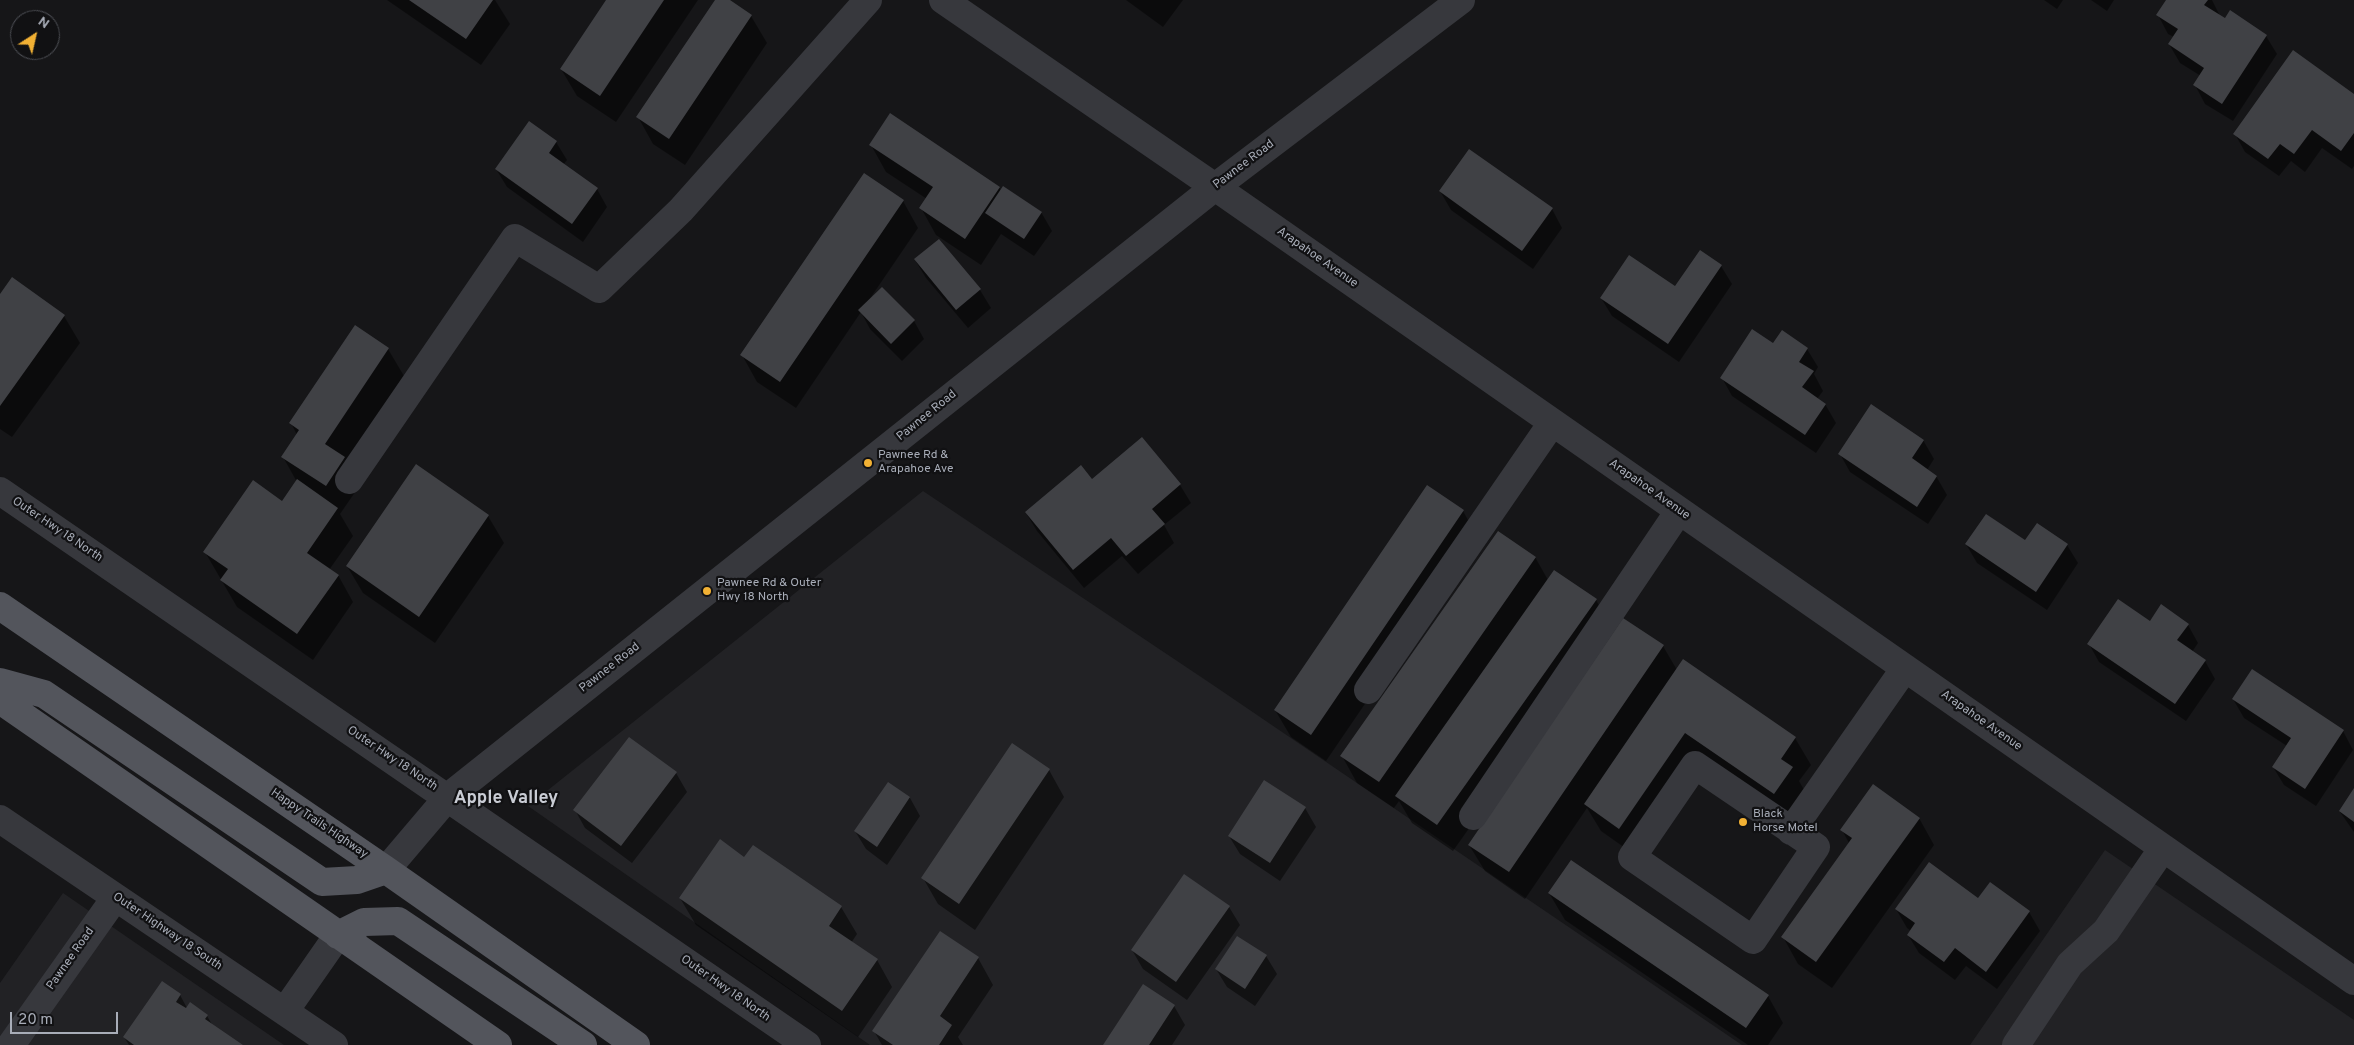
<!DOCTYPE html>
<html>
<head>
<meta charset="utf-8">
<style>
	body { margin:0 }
	#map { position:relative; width:2354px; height:1045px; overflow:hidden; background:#161618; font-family:Overpass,sans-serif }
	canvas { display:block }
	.north { position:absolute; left:10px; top:10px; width:50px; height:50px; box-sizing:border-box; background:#111113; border:1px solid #4d4f55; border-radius:50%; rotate:35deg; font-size:14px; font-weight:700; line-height:20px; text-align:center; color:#a8adb8 }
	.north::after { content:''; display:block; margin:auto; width:18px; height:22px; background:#f2b134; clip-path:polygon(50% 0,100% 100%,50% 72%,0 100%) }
	.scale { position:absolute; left:10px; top:1012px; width:108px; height:22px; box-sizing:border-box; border:2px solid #a8adb8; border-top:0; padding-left:6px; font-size:15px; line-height:18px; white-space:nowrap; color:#a8adb8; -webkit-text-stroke:4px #111113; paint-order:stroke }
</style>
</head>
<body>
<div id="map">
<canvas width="2354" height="1045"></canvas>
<div class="north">N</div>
<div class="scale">20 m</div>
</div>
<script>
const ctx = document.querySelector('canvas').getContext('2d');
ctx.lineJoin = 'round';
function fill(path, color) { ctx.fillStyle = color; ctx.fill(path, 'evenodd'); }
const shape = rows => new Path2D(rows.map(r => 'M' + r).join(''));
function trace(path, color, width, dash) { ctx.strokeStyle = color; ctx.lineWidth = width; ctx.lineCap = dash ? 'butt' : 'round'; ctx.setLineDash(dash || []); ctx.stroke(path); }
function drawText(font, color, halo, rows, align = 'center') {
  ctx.font = font + ' Overpass,sans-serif'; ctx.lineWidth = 4.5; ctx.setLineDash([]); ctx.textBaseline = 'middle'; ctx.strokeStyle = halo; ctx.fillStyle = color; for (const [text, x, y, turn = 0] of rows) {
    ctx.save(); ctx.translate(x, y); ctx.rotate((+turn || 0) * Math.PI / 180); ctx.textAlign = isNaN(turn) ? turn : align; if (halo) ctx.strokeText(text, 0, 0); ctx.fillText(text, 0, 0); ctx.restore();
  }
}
fill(shape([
	[923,491,1213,685,1742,1045,870,1045,528,806],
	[2105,850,2354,1020,2354,1045,1970,1045],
	[63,893,284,1045,0,1045,0,983]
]), '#222225');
fill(shape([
	[387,0,495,0,510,24,481,65],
	[607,0,698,0,616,122,577,96,561,69],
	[717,0,728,0,751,16,767,43,685,165,653,144,638,117],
	[1126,0,1183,0,1163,27],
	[2044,0,2063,0,2057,9],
	[2091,0,2114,0,2107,11],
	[2168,0,2212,0,2220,16,2266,36,2277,54,2233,121,2205,104,2195,85,2201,76,2180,63,2169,44,2174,37,2168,34,2158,15],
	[2354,95,2354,166,2352,169,2322,148,2305,172,2291,161,2279,176,2245,152,2235,134],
	[556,142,567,160,563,165,597,189,607,207,583,242,507,187,496,169],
	[871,145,999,187,1001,191,1041,212,1052,231,1034,256,1001,234,981,265,936,235,921,208,927,199,886,172],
	[1440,191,1552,209,1562,228,1533,269,1451,210],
	[903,201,918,228,869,300,914,321,924,339,902,361,870,329,861,312,796,408,757,382,742,355],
	[939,240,980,290,991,308,968,328,926,278,915,260],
	[1721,266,1732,284,1679,362,1612,316,1601,298,1675,288],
	[0,296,64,316,80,343,12,437,0,429],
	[1773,345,1807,349,1818,367,1814,374,1823,391,1817,399,1825,404,1836,423,1816,453,1732,396,1722,378],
	[388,349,404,376,360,485,340,514,353,536,329,570,338,575,353,602,313,660,237,607,205,552,283,502,297,482,283,457,297,435,291,423],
	[1923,440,1934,459,1927,470,1936,476,1947,495,1928,524,1850,472,1840,454],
	[1092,480,1180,485,1191,503,1164,525,1174,543,1138,574,1122,556,1084,588,1037,531,1026,513],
	[1463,511,1478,538,1326,761,1291,737,1275,710],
	[488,516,504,543,435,643,363,593,347,566],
	[2025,542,2067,545,2078,563,2047,610,1977,563,1966,544],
	[1535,557,1548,580,1596,600,1611,627,1453,851,1412,823,1399,801,1394,808,1357,783,1342,756],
	[2150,623,2188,625,2198,643,2192,652,2205,661,2215,679,2186,721,2099,662,2089,644],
	[1663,646,1677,670,1795,738,1811,765,1799,781,1807,795,1790,820,1701,759,1635,855,1601,831,1587,808,1525,899,1485,871,1469,845],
	[2233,699,2343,731,2353,750,2316,806,2284,785,2273,767,2287,746,2244,718],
	[1049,770,1064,797,975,930,938,904,923,878],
	[676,773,687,792,632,863,585,828,575,810],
	[1264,782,1305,808,1316,827,1280,881,1240,854,1229,836],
	[888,783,910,798,920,816,887,865,866,849,855,831],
	[2354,791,2354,832,2340,812],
	[1919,818,1934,845,1832,988,1798,964,1783,937,1849,843,1842,830],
	[753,846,841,907,857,934,851,943,877,960,892,987,858,1037,696,925,680,898,745,858],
	[1549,893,1768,996,1783,1023,1768,1045,1748,1045,1565,920],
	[1978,900,2029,912,2040,931,1997,989,1966,966,1955,980,1919,953,1908,935,1911,931,1907,928,1896,909],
	[1229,907,1240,925,1187,1000,1143,969,1132,950],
	[1266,956,1277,974,1255,1006,1227,987,1216,969],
	[978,958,993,985,958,1037,963,1045,882,1045,874,1031],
	[1143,985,1174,1006,1185,1025,1172,1045,1104,1045],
	[180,995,187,1008,190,1004,207,1016,213,1026,240,1045,129,1045,124,1037]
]), '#0007');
fill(shape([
	[409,0,493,0,466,39],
	[606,0,664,0,600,96,560,69],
	[715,0,730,0,752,15,669,139,636,117],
	[2166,0,2208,0,2204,5,2225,18,2230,10,2267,35,2222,104,2193,85,2204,68,2168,44,2178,29,2156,15],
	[2293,50,2354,94,2354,133,2341,151,2312,130,2294,154,2280,144,2268,159,2233,134],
	[890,113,1000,187,965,239,919,208,933,187,869,145],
	[529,121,557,141,549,153,598,188,572,224,495,169],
	[1469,149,1553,208,1522,251,1439,191],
	[864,173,904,200,780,382,740,355],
	[1003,186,1042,212,1024,239,985,213],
	[939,239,981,289,956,310,914,259],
	[1700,250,1722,265,1668,344,1600,298,1629,255,1675,286],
	[12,277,65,315,0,406,0,294],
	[882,287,915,320,891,344,858,310],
	[355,325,389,348,325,444,345,457,326,486,281,457,299,430,289,423],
	[1752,329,1773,343,1782,330,1808,348,1799,362,1814,371,1802,387,1826,404,1805,435,1720,378],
	[1871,404,1924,440,1912,458,1937,476,1917,507,1838,454],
	[1142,437,1181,484,1152,509,1165,524,1126,556,1111,538,1073,570,1025,512,1081,465,1092,479],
	[416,464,489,515,419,617,346,566],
	[297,479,338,508,307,553,339,575,297,634,220,580,228,569,203,552,253,480,282,501],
	[1427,485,1464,510,1311,735,1274,710],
	[1986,514,2025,540,2037,523,2068,544,2036,592,1965,544],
	[1498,531,1536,557,1379,782,1340,756],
	[1554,570,1597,599,1437,825,1395,796],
	[2118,599,2150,621,2161,604,2189,624,2177,640,2206,660,2175,704,2087,644],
	[1623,618,1664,645,1509,872,1468,845],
	[1683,659,1796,737,1781,759,1793,767,1774,794,1685,733,1619,829,1584,804],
	[2252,669,2344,730,2305,789,2272,767,2291,738,2232,699],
	[629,737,677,772,621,846,573,810],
	[1012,743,1050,769,959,904,921,878],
	[1264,780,1306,807,1270,863,1228,836],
	[888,782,910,797,877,847,854,831],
	[1873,784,1920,818,1816,962,1781,937,1852,838,1840,830],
	[2354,788,2354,822,2339,811],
	[720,839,744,857,753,845,842,906,829,926,878,959,842,1011,679,898],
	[1571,860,1769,995,1746,1028,1548,893],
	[1929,862,1978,898,1990,882,2030,911,1986,972,1955,948,1944,962,1907,935,1915,923,1895,909],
	[1184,874,1230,906,1176,982,1131,950],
	[940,931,979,957,940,1016,952,1025,939,1045,893,1045,872,1031],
	[1237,936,1267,955,1245,989,1215,969],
	[162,981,181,994,176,1002,186,1008,190,1002,208,1015,205,1019,243,1045,134,1045,123,1037],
	[1143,984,1175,1005,1149,1045,1103,1045]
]), '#404145');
trace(shape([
	[943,0,1215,187,2354,981],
	[349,480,515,238,599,289,681,210,868,0],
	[0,491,807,1045],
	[1368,690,1552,423],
	[1695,765,1816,847,1753,940,1632,857,1695,765],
	[1473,816,1679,511],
	[0,819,334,1045],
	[1791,831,1905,668],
	[386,870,448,797,1215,187,1461,0],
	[285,1011,338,935],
	[11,1045,115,898],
	[2016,1045,2070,964,2106,931,2163,848]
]), '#37383d', 28);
trace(shape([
	[0,606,386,870,636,1045],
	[0,682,44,694,322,882,357,880,386,870],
	[0,700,498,1045],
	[338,935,364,922,398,921,583,1045]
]), '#53555c', 28);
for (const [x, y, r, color] of [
	[868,463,5,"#f2b134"],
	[707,591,5,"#f2b134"],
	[1743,822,5,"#f2b134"]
]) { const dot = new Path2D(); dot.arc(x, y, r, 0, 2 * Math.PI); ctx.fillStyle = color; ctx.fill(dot); trace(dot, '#111113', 2); }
drawText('12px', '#a8adb8', '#111113', [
	["Pawnee Road",1244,165,-37],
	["Arapahoe Avenue",1317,258,35],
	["Pawnee Road",927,416,-39],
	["Arapahoe Avenue",1649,490,35],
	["Outer Hwy 18 North",57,530,34],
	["Pawnee Road",610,668,-38],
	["Arapahoe Avenue",1981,721,35],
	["Outer Hwy 18 North",392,759,34],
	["Happy Trails Highway",319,824,34],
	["Outer Highway 18 South",167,932,34],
	["Pawnee Road",71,959,-55],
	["Outer Hwy 18 North",725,989,35]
]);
drawText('12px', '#a8adb8', '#111113', [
	["Pawnee Rd &",878,456],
	["Arapahoe Ave",878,470],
	["Pawnee Rd & Outer",717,584],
	["Hwy 18 North",717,598],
	["Black",1753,815],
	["Horse Motel",1753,829]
], 'left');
drawText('bold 18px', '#c9ccd4', '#111113', [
	["Apple Valley",506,799]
]);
</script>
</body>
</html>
